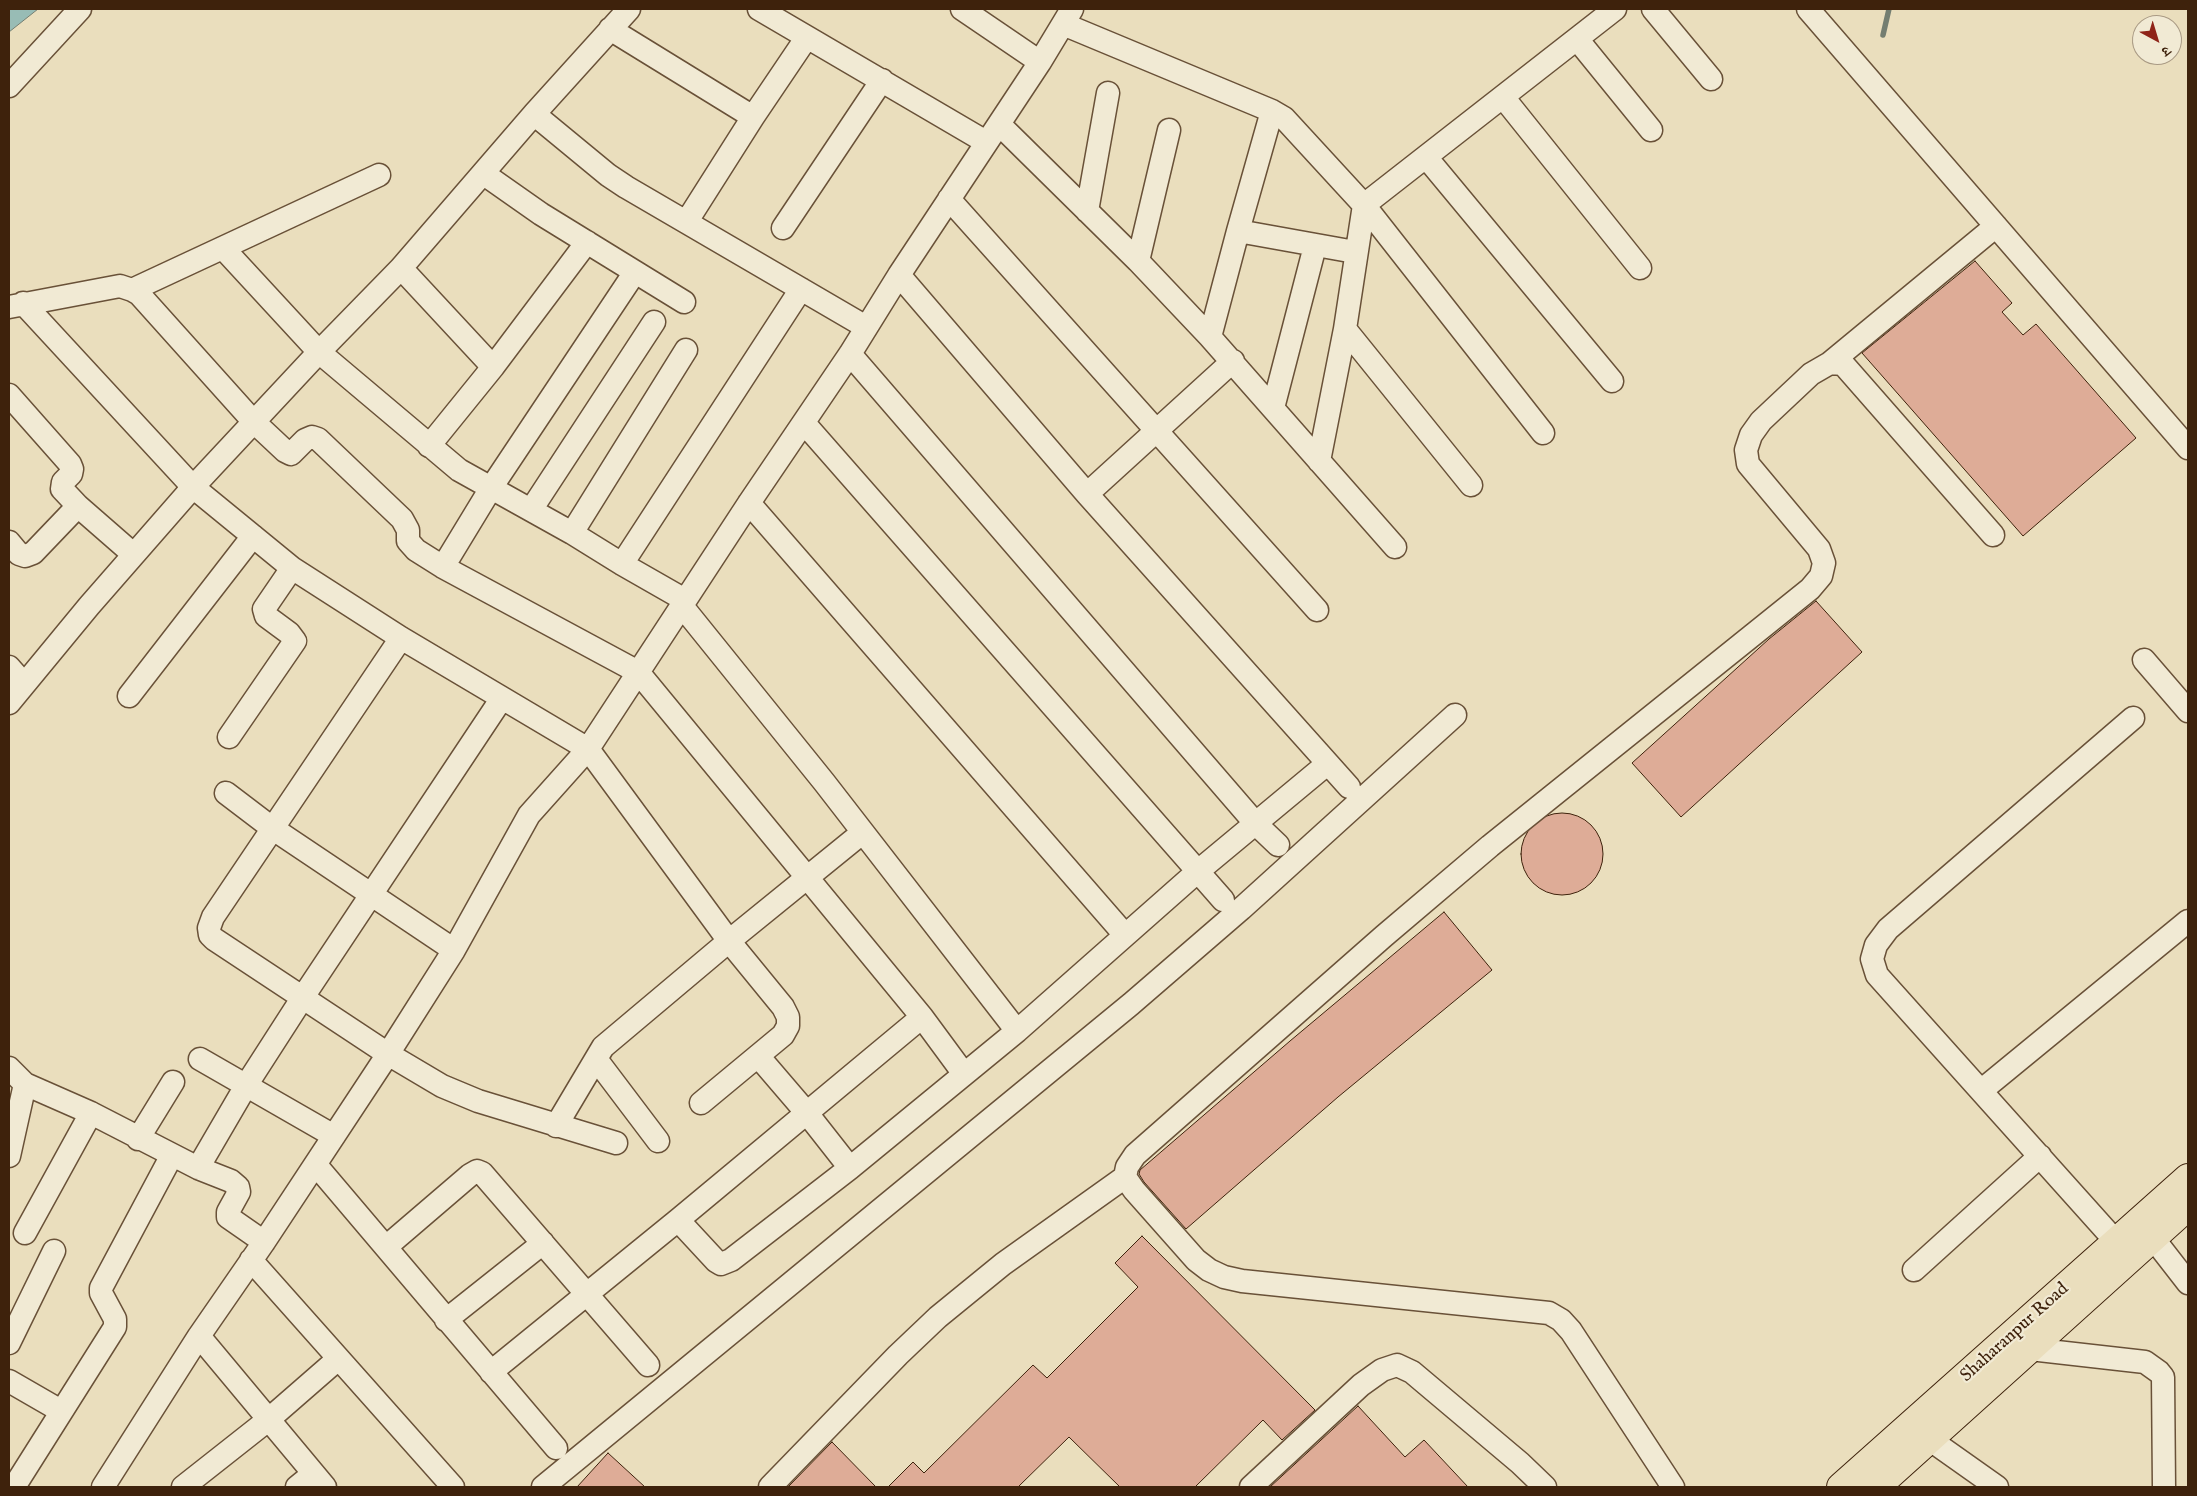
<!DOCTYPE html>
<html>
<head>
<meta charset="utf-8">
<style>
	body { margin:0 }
	#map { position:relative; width:2197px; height:1496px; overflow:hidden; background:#eadebd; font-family:"IM FELL English","Noto Serif Devanagari",serif }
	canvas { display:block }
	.frame { position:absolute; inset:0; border:10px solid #3e220c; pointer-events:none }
	.north { position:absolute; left:2132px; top:15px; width:50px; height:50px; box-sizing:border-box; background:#f1ead4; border:1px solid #a99a84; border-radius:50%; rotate:141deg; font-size:14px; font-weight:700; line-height:20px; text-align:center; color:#3e220c }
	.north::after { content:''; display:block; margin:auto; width:18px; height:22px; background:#8f2418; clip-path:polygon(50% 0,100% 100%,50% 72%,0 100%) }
</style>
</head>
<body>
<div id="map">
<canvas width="2197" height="1496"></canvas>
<div class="frame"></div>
<div class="north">उ</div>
</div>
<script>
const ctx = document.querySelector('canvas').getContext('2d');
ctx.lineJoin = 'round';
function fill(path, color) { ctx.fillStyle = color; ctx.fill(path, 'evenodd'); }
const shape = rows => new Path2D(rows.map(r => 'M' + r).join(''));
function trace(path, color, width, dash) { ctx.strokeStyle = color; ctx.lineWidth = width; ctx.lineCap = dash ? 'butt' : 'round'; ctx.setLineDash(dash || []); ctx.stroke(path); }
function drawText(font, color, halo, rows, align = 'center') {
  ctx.font = font + ' "IM FELL English",serif'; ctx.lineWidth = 4.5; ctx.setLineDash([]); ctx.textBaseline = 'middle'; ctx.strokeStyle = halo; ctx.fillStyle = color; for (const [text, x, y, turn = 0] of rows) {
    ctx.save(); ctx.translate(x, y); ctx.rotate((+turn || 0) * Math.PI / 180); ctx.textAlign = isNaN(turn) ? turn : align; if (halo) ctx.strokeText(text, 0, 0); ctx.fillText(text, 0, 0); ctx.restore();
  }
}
const water = shape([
	[9,9,38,9,9,32,9,9]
]);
fill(water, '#98bcb5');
trace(water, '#747e71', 1);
trace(shape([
	[1883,35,1889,9]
]), '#747e71', 5.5);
const building = shape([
	[1975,261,2012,303,2002,312,2023,335,2036,324,2136,438,2023,536,1862,353,1975,261],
	[1816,601,1862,652,1681,817,1632,763,1769,639,1816,601],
	'1521 854a41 41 0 1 1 82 0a41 41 0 1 1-82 0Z',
	[1444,912,1492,970,1338,1097,1186,1229,1144,1182,1139,1174,1140,1170,1290,1041,1444,912],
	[1142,1236,1315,1410,1282,1440,1263,1420,1195,1487,1120,1487,1069,1437,1018,1487,888,1487,913,1462,924,1473,1033,1365,1047,1378,1138,1287,1115,1263,1142,1236],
	[1358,1406,1405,1457,1424,1440,1468,1487,1270,1487,1358,1406],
	[832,1442,876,1487,788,1487,832,1442],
	[608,1453,645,1487,577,1487,608,1453]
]);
fill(building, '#deac97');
trace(building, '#3e220c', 1);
const minor = shape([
	[759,9,986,142],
	[962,9,1040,62],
	[1653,9,1711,79],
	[1808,9,2188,448],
	[1063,24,1272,111,1284,118,1364,205,1543,433],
	[610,29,753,117],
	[1577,39,1651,130],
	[9,86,80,9],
	[1503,97,1640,268],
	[534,114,608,175,626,187,866,327],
	[999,124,1138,261,1210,337,1395,547],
	[1426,157,1612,381],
	[484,174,541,214,684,302],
	[949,199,1317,610],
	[1087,211,1108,93],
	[687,221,753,117,807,37],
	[783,228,882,80],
	[1238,231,1355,252],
	[223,248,319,352,459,470,572,533,622,564,685,600],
	[1138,261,1169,130],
	[401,268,493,367],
	[899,275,1087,494,1349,787],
	[132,290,379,175],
	[23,303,193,487,292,568,401,638,588,749,729,941,783,1007,788,1017,788,1026,783,1035,701,1103],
	[9,307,120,286,132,290,139,294,253,421,285,451,291,454,305,440,312,437,318,439,402,519,408,530,408,541,416,550,443,567,638,672,922,1017,964,1074],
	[1345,329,1471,485],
	[1210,337,1238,231,1272,111],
	[850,354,1256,824,1278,845],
	[1830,363,1996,226],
	[9,395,70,464,72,469,71,474,63,482,62,489,78,506,133,554],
	[1273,408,1315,246],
	[804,423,1223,900],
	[429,446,493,367,587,242],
	[1319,461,1345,329,1364,205,1615,9],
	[1087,494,1233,361],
	[749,503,1125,935],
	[531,510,654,322],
	[572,533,686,350],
	[9,542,19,554,25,556,33,553,78,506],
	[622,564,801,289],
	[443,567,491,488,635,272],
	[682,606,824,782,1017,1031],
	[401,638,213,917,209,928,210,935,214,939,388,1054,442,1086,478,1101,616,1143],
	[2144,660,2188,711],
	[9,667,24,684],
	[129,696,253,536],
	[9,703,89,606,193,487,319,352,401,268,534,114,629,9],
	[229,737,295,641,289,633,266,616,264,609,292,568],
	[226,793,272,828,454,950],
	[758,1056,806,1112,850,1168],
	[200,1059,334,1136],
	[596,1059,658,1141],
	[9,1068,25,1084,91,1113,198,1168,231,1181,238,1187,239,1192,228,1212,228,1217,264,1242],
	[1982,1090,2188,921],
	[556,1126,603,1047,729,941,862,833],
	[138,1139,173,1082],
	[9,1156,25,1084],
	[316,1165,556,1448],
	[198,1168,247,1084,303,997,502,698],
	[678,1220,716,1261,721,1264,731,1260,850,1168,1017,1031,1197,872,1327,764],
	[25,1233,91,1113],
	[2153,1238,2188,1283],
	[386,1247,470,1175,477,1171,482,1173,648,1365],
	[2128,1255,1877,975,1872,959,1876,945,1888,929,2133,718],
	[251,1260,453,1487],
	[1914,1270,2040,1156],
	[446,1320,543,1243],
	[199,1336,325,1487],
	[9,1343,54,1251],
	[2030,1349,2145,1362,2159,1372,2163,1377,2164,1487],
	[491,1372,678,1220,922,1017],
	[9,1381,61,1411],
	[1915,1429,1997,1487],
	[14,1487,115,1327,115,1319,101,1293,101,1288,172,1155],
	[103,1487,199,1336,264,1242,388,1054,454,950,529,815,588,749,749,503,850,354,899,275,1040,62,1072,9],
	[183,1487,268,1420,338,1359],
	[297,1487,313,1474],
	[543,1487,1131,1004,1241,909,1455,715],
	[770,1487,898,1355,938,1317,1003,1264,1125,1177],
	[1251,1487,1361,1385,1382,1370,1397,1365,1412,1372,1520,1463,1545,1487],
	[1673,1487,1571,1331,1561,1320,1549,1313,1242,1281,1224,1277,1209,1270,1196,1260,1134,1190,1125,1177,1127,1167,1135,1155,1384,936,1490,846,1810,589,1821,576,1824,563,1819,549,1748,464,1746,450,1751,435,1761,421,1811,374,1830,363,1843,364,1993,535]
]);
const major = shape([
	[1841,1487,2188,1178],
	[1876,1487,2188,1206]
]);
trace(minor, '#695138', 25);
trace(major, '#3e220c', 30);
trace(minor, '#f1ead4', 22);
trace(major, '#eadebd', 28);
drawText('18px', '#3e220c', '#f1ead4', [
	["Shaharanpur Road",2015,1333,-42]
]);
</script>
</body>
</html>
